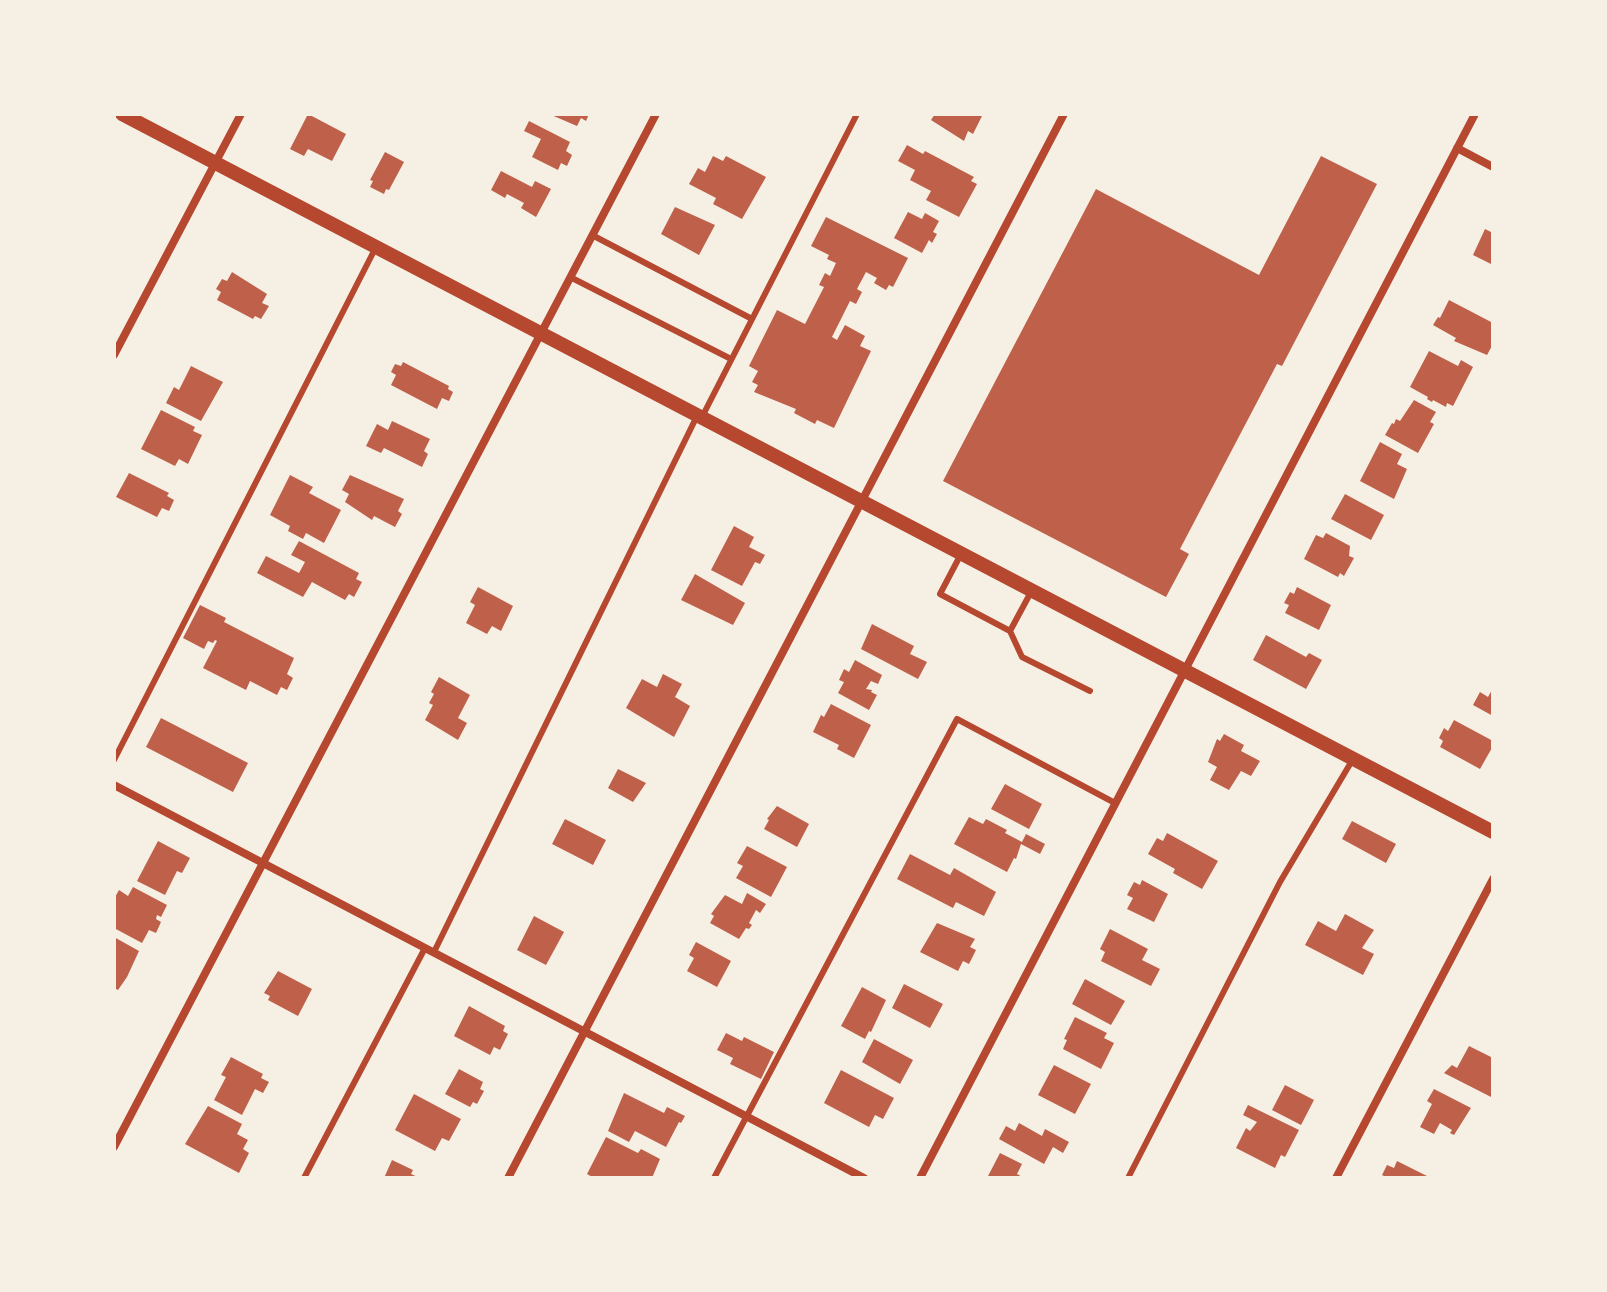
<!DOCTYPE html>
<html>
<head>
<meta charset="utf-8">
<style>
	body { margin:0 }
	#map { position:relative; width:1607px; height:1292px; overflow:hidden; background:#f6efe4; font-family:"DejaVu Sans",sans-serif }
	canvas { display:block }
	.frame { position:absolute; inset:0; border:116px solid #f6efe4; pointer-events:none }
</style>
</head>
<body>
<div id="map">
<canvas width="1607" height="1292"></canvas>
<div class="frame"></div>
</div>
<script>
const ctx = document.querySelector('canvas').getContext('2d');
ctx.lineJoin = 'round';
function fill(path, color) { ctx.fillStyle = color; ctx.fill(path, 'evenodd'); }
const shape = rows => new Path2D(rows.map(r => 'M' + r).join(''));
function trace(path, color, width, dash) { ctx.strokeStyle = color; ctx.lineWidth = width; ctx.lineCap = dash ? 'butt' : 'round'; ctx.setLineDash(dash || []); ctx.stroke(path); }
fill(shape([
	[308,114,346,134,332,161,308,149,304,156,290,149],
	[549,114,589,114,586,121,581,118,577,126],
	[935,114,979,114,982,116,973,134,968,131,964,141,931,120],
	[529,121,570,142,566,151,572,155,567,166,561,163,558,170,532,157,541,139,524,131],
	[907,145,923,154,925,151,974,177,971,181,977,184,959,217,926,200,931,191,910,180,915,170,898,161],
	[385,152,404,162,389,190,386,189,384,194,370,187,373,181,370,180],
	[713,156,723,161,726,156,766,177,742,219,713,204,716,198,689,184,698,168,705,172],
	[1321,156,1377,184,1282,366,1277,364,1180,549,1189,554,1166,597,943,481,1096,189,1259,275],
	[501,171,532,187,535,181,551,189,536,217,521,208,524,203,507,194,505,198,491,190],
	[675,207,715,225,699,255,661,234],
	[908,212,922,219,925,213,939,221,933,232,937,234,932,243,929,240,922,253,894,238],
	[826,217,908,258,893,287,889,285,886,290,874,283,877,278,866,272,857,289,862,292,856,304,850,301,832,337,837,340,845,325,865,336,860,346,871,351,834,428,817,420,815,424,794,413,796,409,754,392,758,385,752,382,758,371,749,366,777,310,805,324,824,287,819,285,825,273,830,276,836,263,827,259,829,255,811,246],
	[1485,229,1493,233,1493,265,1473,255],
	[232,272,267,294,262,303,269,306,261,319,255,316,253,319,217,300,221,292,216,289,222,279,227,281],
	[1449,300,1493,323,1493,344,1487,355,1454,341,1456,338,1433,325,1438,317,1440,318],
	[1429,351,1458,366,1461,360,1473,367,1453,406,1447,403,1446,407,1433,400,1432,402,1427,399,1428,397,1410,387],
	[403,362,449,386,448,389,453,392,449,401,442,398,437,409,391,385,396,375,391,372,395,364,401,366],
	[191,366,223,382,201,421,166,403,174,387,179,390],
	[1414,400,1436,412,1430,422,1434,424,1418,453,1385,435,1392,423,1394,424,1396,419,1400,421],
	[161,410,195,427,193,431,202,435,188,464,179,459,175,466,141,449],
	[392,421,430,439,424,451,428,454,422,467,384,448,381,453,366,446,377,424,388,430],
	[1380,442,1402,454,1397,464,1407,469,1394,499,1360,481],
	[129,473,169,493,167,496,174,500,169,511,162,508,157,517,116,497],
	[290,475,313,487,309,493,341,510,324,543,306,533,303,539,288,531,290,526,270,515],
	[350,475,404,499,398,511,402,514,395,527,374,516,372,520,345,502,349,494,342,490],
	[1345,494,1384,515,1371,540,1331,519],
	[734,526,754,537,749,547,765,555,760,564,755,562,742,586,711,570],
	[1326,533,1350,546,1349,556,1354,558,1344,576,1340,573,1338,577,1304,559,1316,535,1323,538],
	[299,541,359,573,356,579,362,582,354,597,349,594,345,600,312,582,303,597,257,573,266,556,299,573,305,562,291,555],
	[695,574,745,603,733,625,681,600],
	[478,587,513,606,501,631,492,626,487,634,466,623,475,605,470,602],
	[1297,587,1331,605,1319,630,1285,613,1289,605,1284,603,1290,592,1294,594],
	[200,605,226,618,224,622,294,658,287,674,293,678,287,690,281,687,277,695,250,681,246,690,203,668,217,641,215,640,213,643,208,641,204,649,183,638],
	[872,624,914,646,910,654,927,662,918,679,861,649],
	[1266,635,1306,657,1309,653,1322,660,1306,689,1253,660],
	[855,660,882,675,878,684,871,681,866,689,872,690,871,692,877,695,869,710,838,693,844,682,839,680,844,669,849,672],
	[663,674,682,684,675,697,690,706,674,737,626,708,642,679,657,687],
	[439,677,470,695,458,718,467,723,458,740,425,720,433,705,429,703,434,694,431,692],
	[1493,688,1493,716,1473,705,1480,692,1488,697],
	[831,704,871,725,854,758,837,749,839,745,813,732,821,715,824,717],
	[161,718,248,763,233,792,146,747],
	[1454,720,1493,741,1493,746,1480,769,1440,747,1443,741,1439,738,1444,728,1448,731],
	[1224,734,1244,745,1241,751,1260,761,1251,776,1241,771,1229,790,1210,780,1217,767,1208,762,1217,739,1220,741],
	[618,769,646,783,633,802,608,788],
	[1005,784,1042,804,1029,829,991,809],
	[777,806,809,824,797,847,764,829,769,820,767,819],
	[969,817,983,824,986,819,1007,830,1005,833,1022,842,1026,834,1045,844,1040,854,1021,844,1016,859,1014,858,1007,872,954,844],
	[565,819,606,840,593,865,552,844],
	[1352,821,1396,844,1386,863,1342,839],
	[1167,833,1218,861,1202,889,1173,873,1175,869,1148,854,1157,838,1163,841],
	[158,841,190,858,182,873,177,871,165,895,137,881],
	[747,846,787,867,771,897,736,878,743,866,737,863],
	[910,854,950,875,954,868,996,892,984,916,956,902,953,908,897,879],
	[1142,880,1168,894,1154,922,1127,909,1133,898,1127,895,1134,882,1140,885],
	[133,887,167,905,161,917,157,915,156,919,161,922,156,933,149,930,142,943,114,928,114,899,119,890,128,896],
	[747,893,766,904,760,913,756,910,749,923,752,925,749,929,746,928,739,939,710,923,714,916,711,914,725,895,742,904],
	[1345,914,1374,930,1362,948,1374,954,1363,975,1305,945,1318,921,1336,931],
	[534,916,564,932,546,965,517,950],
	[937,923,975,939,970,947,976,950,969,964,963,961,958,971,920,952],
	[1110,929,1148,949,1142,960,1160,969,1151,986,1101,961,1105,952,1100,949],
	[114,937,139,951,127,977,118,990,114,988],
	[696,942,731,961,717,987,687,971,694,958,689,955],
	[278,971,312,989,298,1016,268,1000,270,996,264,993],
	[1085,979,1125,1001,1111,1025,1072,1004],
	[904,984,943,1004,930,1028,892,1008],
	[862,987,886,1000,871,1032,869,1031,865,1039,841,1026],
	[469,1006,505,1026,503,1031,508,1034,500,1050,494,1047,490,1055,454,1036],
	[1075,1017,1107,1033,1104,1038,1114,1043,1101,1069,1063,1049,1067,1040,1064,1039],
	[726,1033,742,1041,744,1037,774,1052,761,1079,730,1064,733,1058,717,1050],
	[874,1039,913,1060,900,1084,862,1062],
	[1469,1046,1493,1058,1493,1098,1444,1073,1452,1065,1457,1068],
	[231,1057,263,1074,261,1078,269,1082,263,1093,255,1089,242,1115,214,1100,226,1077,221,1075],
	[1054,1065,1091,1084,1075,1114,1038,1095],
	[459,1069,483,1082,480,1089,484,1091,477,1104,473,1102,470,1107,445,1094],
	[841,1070,894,1098,883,1119,875,1115,869,1127,824,1103],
	[1285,1085,1314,1100,1301,1125,1272,1110],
	[1434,1089,1471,1108,1454,1135,1450,1133,1452,1130,1440,1123,1434,1134,1420,1127,1432,1104,1427,1101],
	[624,1093,664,1113,667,1107,685,1116,681,1123,679,1122,666,1147,635,1131,629,1142,608,1131],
	[414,1094,461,1119,449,1141,442,1138,435,1151,395,1130],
	[1248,1105,1299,1130,1285,1157,1281,1155,1275,1168,1236,1148,1246,1128,1250,1131,1257,1122,1243,1115],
	[208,1106,242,1124,237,1134,248,1140,243,1149,249,1153,239,1173,185,1144],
	[1019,1123,1042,1136,1045,1129,1069,1142,1063,1153,1053,1147,1044,1164,999,1139,1006,1126,1015,1131],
	[606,1137,638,1153,641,1149,660,1159,652,1178,594,1178,587,1174],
	[1000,1153,1022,1164,1017,1174,1024,1178,987,1178],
	[392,1160,413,1170,411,1174,420,1178,384,1178],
	[1397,1161,1431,1178,1388,1178,1382,1175,1387,1165,1394,1168]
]), '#bf614a');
trace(shape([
	[592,235,752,319],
	[570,277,731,359],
	[702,417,857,114],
	[961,554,940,594,1010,631,1031,592],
	[1010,631,1022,657,1090,691],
	[114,760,376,247],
	[434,952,697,416],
	[304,1178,425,948],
	[714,1178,957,719,1115,803],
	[1128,1178,1280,882,1353,759]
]), '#b5482f', 6);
trace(shape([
	[1457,148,1493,167],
	[114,355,241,114],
	[114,785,864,1178],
	[114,1147,656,114],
	[508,1178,1064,114],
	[920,1178,1475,114],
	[1336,1178,1493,879]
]), '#b5482f', 8);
trace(shape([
	[122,114,1493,832]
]), '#b5482f', 14);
</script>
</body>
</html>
